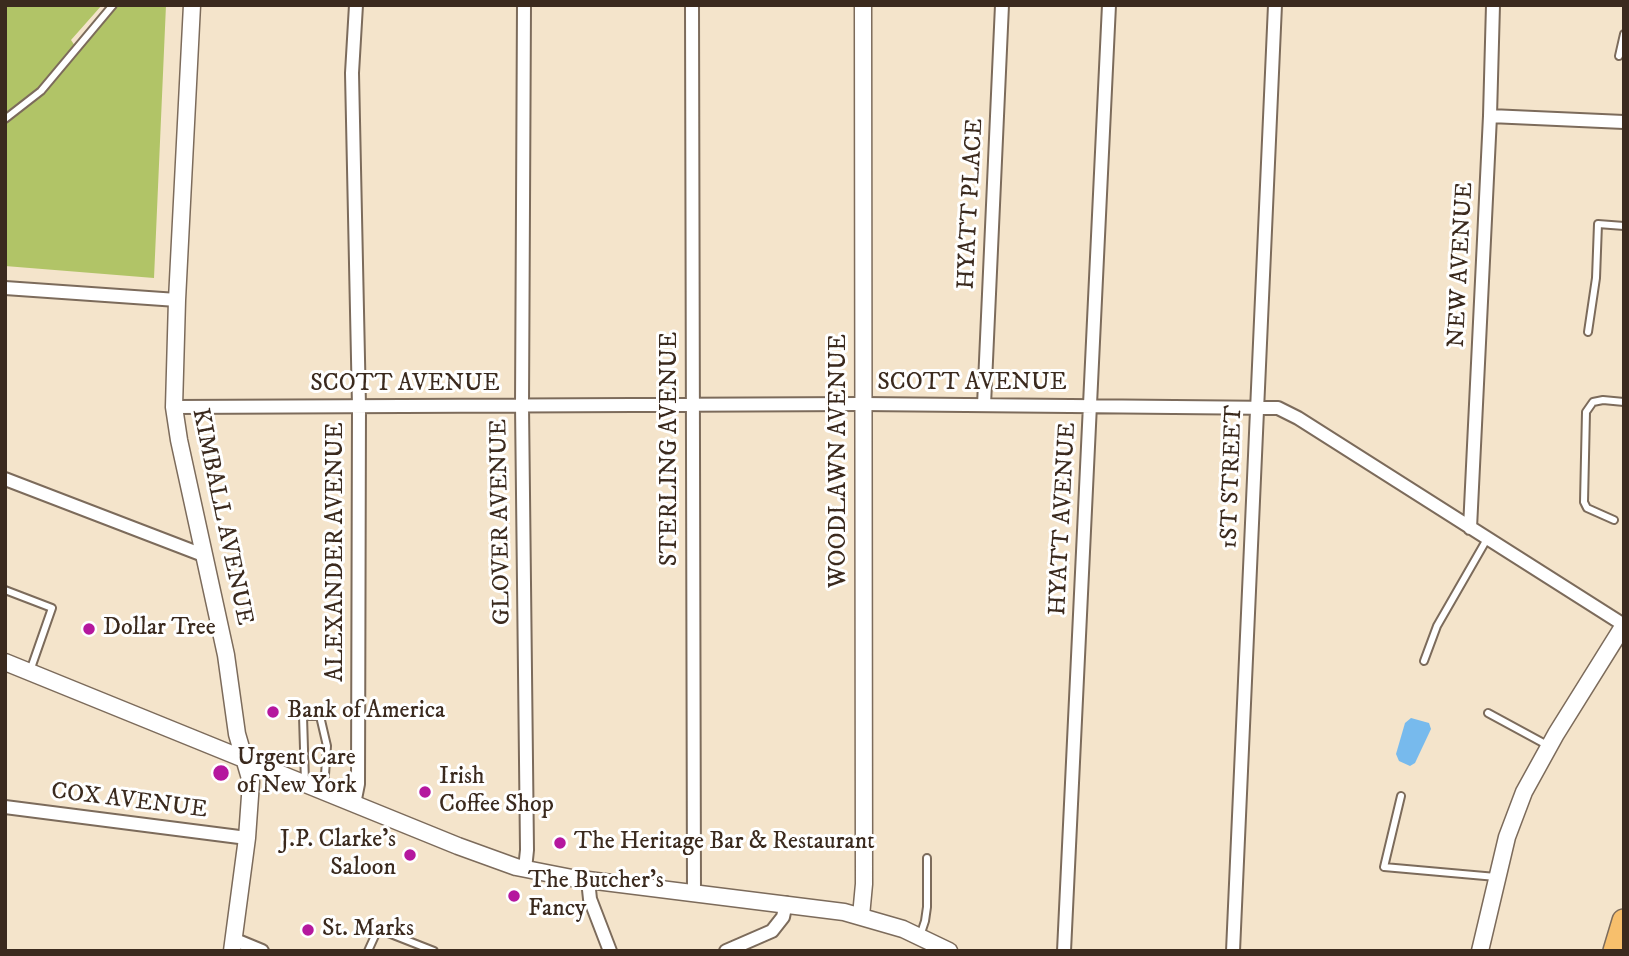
<!DOCTYPE html>
<html>
<head>
<meta charset="utf-8">
<style>
	body { margin:0 }
	#map { position:relative; width:1629px; height:956px; overflow:hidden; background:#f4e4cb; font-family:"IM FELL DW Pica",serif }
	canvas { display:block }
	.frame { position:absolute; inset:0; border:7px solid #3b2a1e; pointer-events:none }
</style>
</head>
<body>
<div id="map">
<canvas width="1629" height="956"></canvas>
<div class="frame"></div>
</div>
<script>
const ctx = document.querySelector('canvas').getContext('2d');
ctx.lineJoin = 'round';
function fill(path, color) { ctx.fillStyle = color; ctx.fill(path, 'evenodd'); }
const shape = rows => new Path2D(rows.map(r => 'M' + r).join(''));
function trace(path, color, width, dash) { ctx.strokeStyle = color; ctx.lineWidth = width; ctx.lineCap = dash ? 'butt' : 'round'; ctx.setLineDash(dash || []); ctx.stroke(path); }
function drawText(font, color, halo, rows, align = 'center') {
  ctx.font = font + ' "IM FELL DW Pica",serif'; ctx.lineWidth = 6; ctx.setLineDash([]); ctx.textBaseline = 'middle'; ctx.strokeStyle = halo; ctx.fillStyle = color; for (const [text, x, y, turn = 0] of rows) {
    ctx.save(); ctx.translate(x, y); ctx.rotate((+turn || 0) * Math.PI / 180); ctx.textAlign = isNaN(turn) ? turn : align; if (halo) ctx.strokeText(text, 0, 0); ctx.fillText(text, 0, 0); ctx.restore();
  }
}
fill(shape([
	[5,5,102,5,71,40,79,52,118,5,166,5,154,278,5,266]
]), '#b1c467');
fill(shape([
	[1411,718,1429,723,1431,729,1415,763,1410,766,1399,761,1396,754,1405,723]
]), '#77baed');
const service = shape([
	[1619,56,1624,34],
	[5,119,41,91,113,5],
	[1588,332,1596,278,1598,224,1624,226],
	[1614,520,1587,508,1584,502,1586,412,1593,402,1603,400,1624,402],
	[5,590,52,608,30,671],
	[1424,661,1437,626,1487,539],
	[1488,713,1547,745],
	[305,782,303,716,320,716,327,746,324,789],
	[1401,796,1384,867,1496,877],
	[920,936,925,921,927,907,927,858],
	[368,951,378,929,434,951]
]);
const minor = shape([
	[524,5,522,405,527,850,525,869],
	[692,5,694,892],
	[1490,116,1624,122],
	[5,288,177,300],
	[984,405,1002,5],
	[174,407,862,404,1278,408,1298,418,1624,625],
	[5,479,203,555],
	[1470,528,1490,116,1493,5],
	[354,804,358,784,359,406,352,73,356,5],
	[5,807,247,838],
	[588,880,590,899,610,951],
	[233,939,262,951],
	[726,951,772,931,783,917,786,903],
	[1064,951,1109,5],
	[1233,951,1275,5]
]);
const tertiary = shape([
	[192,5,177,300,174,407,179,440,226,655,237,734,251,782,247,838,232,951],
	[5,662,458,846,516,867,572,878,844,912,903,929,949,951],
	[861,916,864,884,863,5],
	[1480,951,1507,837,1524,792,1556,734,1624,625]
]);
const motorway = shape([
	[1615,951,1624,921]
]);
trace(service, '#7c6b5b', 10);
trace(minor, '#7c6b5b', 16);
trace(tertiary, '#7c6b5b', 19);
trace(motorway, '#7c6b5b', 26);
trace(service, '#fff', 6);
trace(minor, '#fff', 12);
trace(tertiary, '#fff', 16);
trace(motorway, '#f7bf6c', 23);
for (const [x, y, r, color] of [
	[89,629,7,"#b5179e"],
	[273,712,7,"#b5179e"],
	[221,773,9,"#b5179e"],
	[425,792,7,"#b5179e"],
	[560,843,7,"#b5179e"],
	[410,855,7,"#b5179e"],
	[514,896,7,"#b5179e"],
	[308,930,7,"#b5179e"]
]) { const dot = new Path2D(); dot.arc(x, y, r, 0, 2 * Math.PI); ctx.fillStyle = color; ctx.fill(dot); trace(dot, '#fff', 2.5); }
drawText('24px', '#3b2a1e', '#fff', [
	["HYATT PLACE",972,204,-87],
	["NEW AVENUE",1462,265,-87],
	["SCOTT AVENUE",972,384],
	["SCOTT AVENUE",405,385],
	["STERLING AVENUE",671,449,-90],
	["WOODLAWN AVENUE",840,461,-90],
	["1ST STREET",1233,477,-88],
	["KIMBALL AVENUE",221,517,78],
	["HYATT AVENUE",1064,519,-87],
	["GLOVER AVENUE",502,522,-91],
	["ALEXANDER AVENUE",337,552,-90],
	["COX AVENUE",129,802,7]
]);
drawText('24px', '#3b2a1e', '#fff', [
	["Dollar Tree",103,629],
	["Bank of America",287,712],
	["Urgent Care",237,759],
	["of New York",237,787],
	["Irish",439,778],
	["Coffee Shop",439,806],
	["J.P. Clarke's",396,841,"right"],
	["Saloon",396,869,"right"],
	["The Heritage Bar & Restaurant",574,843],
	["The Butcher's",528,882],
	["Fancy",528,910],
	["St. Marks",322,930]
], 'left');
</script>
</body>
</html>
